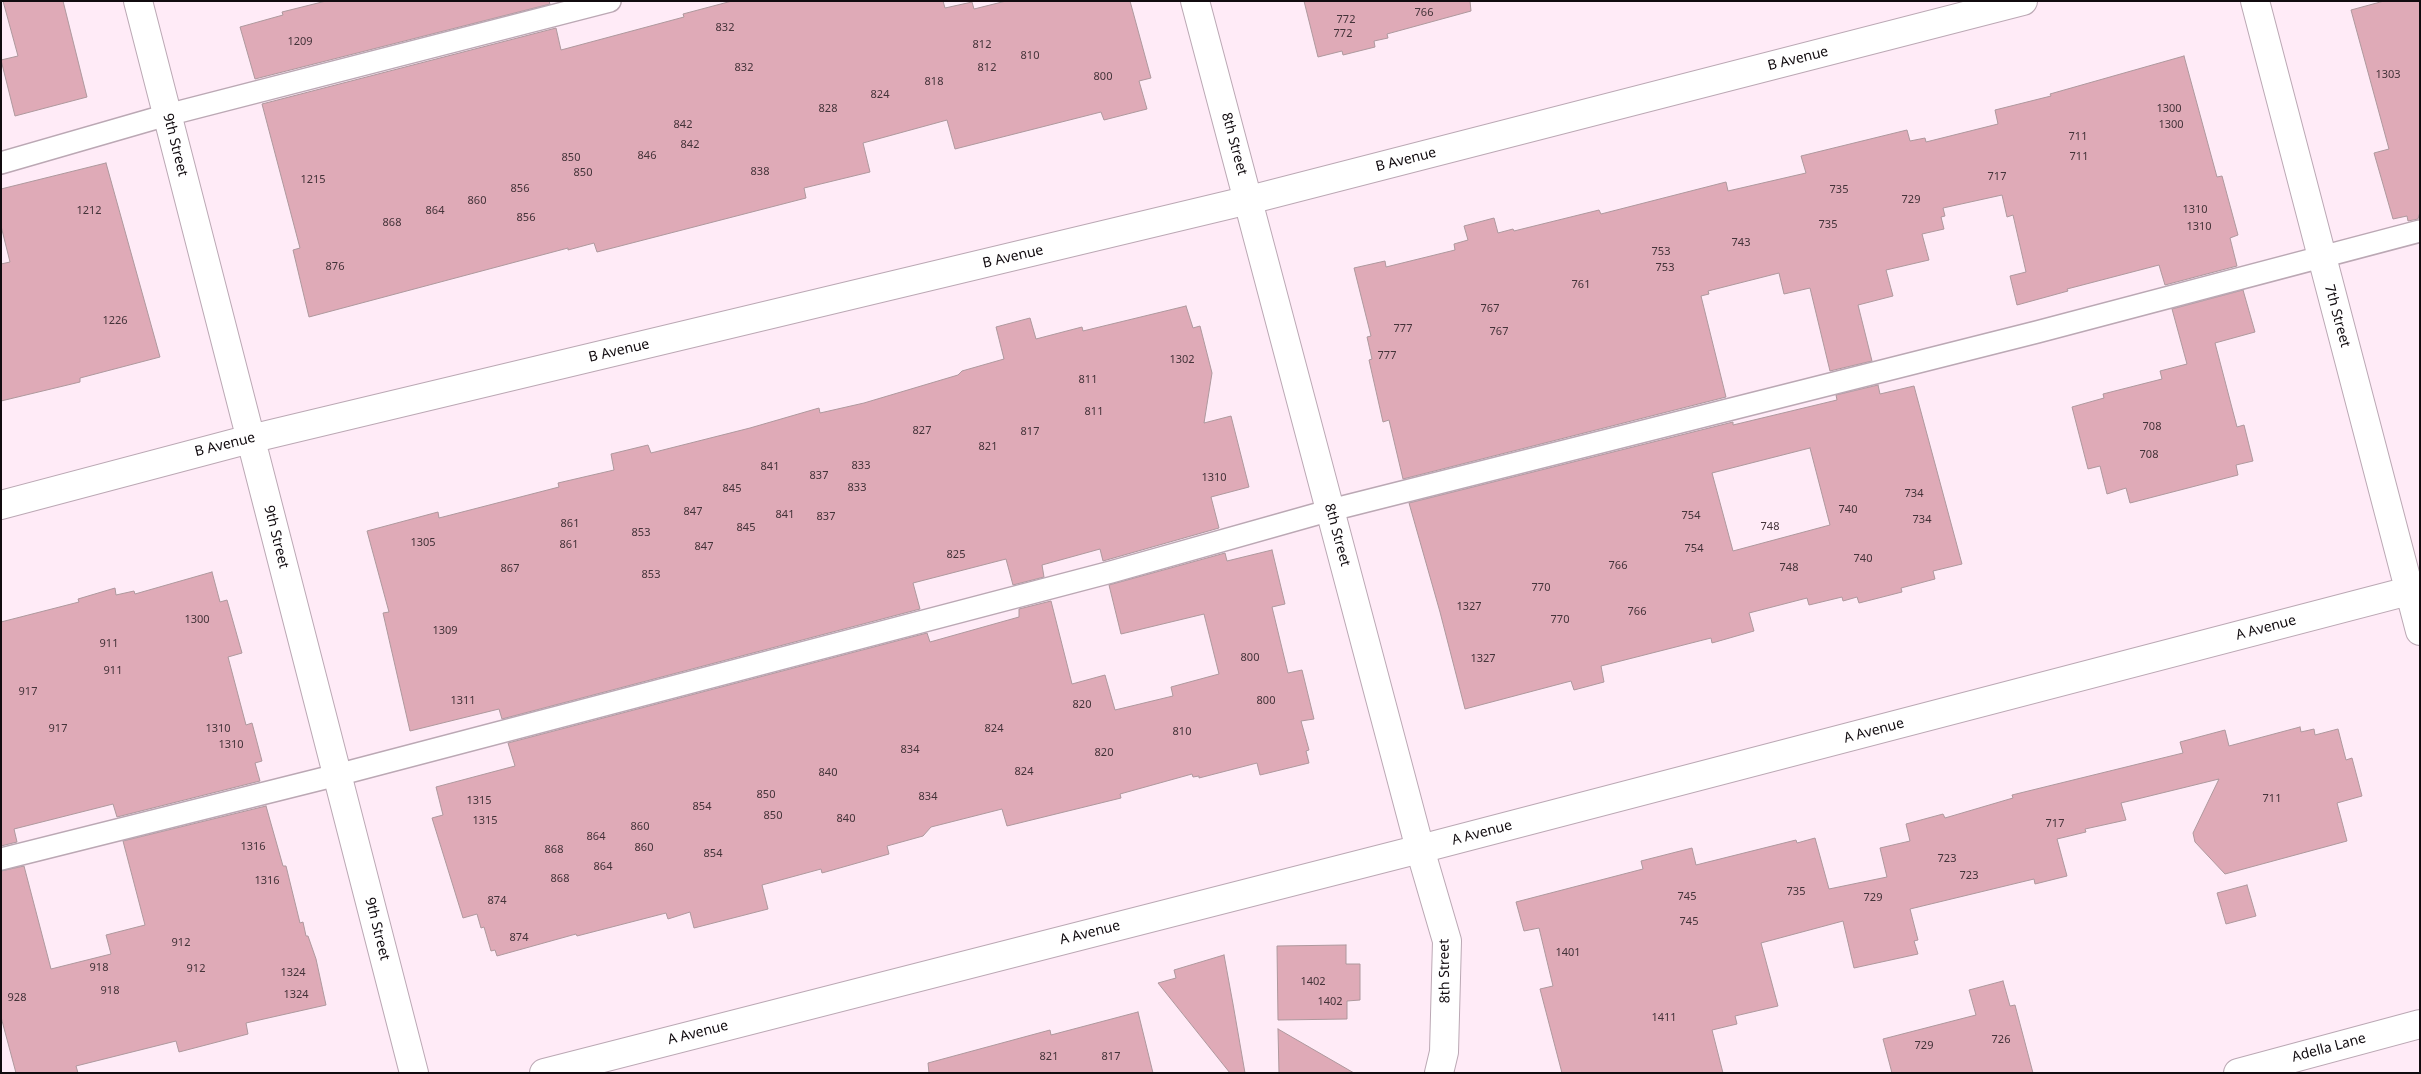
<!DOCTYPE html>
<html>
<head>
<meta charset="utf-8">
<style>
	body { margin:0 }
	#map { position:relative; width:2421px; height:1074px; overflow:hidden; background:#ffebf7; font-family:"Noto Sans",sans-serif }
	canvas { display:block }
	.frame { position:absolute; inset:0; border:2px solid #110b0f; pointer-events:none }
</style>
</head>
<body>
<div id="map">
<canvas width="2421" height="1074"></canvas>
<div class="frame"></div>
</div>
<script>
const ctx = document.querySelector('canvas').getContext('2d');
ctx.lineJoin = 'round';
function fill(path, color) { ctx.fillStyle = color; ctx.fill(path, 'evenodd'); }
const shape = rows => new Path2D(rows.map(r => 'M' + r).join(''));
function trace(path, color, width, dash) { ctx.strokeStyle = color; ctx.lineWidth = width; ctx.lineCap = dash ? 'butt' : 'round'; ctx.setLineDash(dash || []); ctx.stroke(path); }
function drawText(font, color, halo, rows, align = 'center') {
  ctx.font = font + ' "Noto Sans",sans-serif'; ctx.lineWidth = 4; ctx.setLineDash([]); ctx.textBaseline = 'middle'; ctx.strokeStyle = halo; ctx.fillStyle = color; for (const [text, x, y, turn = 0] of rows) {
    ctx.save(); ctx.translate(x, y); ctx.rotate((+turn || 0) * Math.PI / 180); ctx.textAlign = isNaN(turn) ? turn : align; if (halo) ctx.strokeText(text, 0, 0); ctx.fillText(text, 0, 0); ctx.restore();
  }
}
const building = shape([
	[3,1,63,1,87,97,15,116,1,60,18,56,3,1],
	[326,1,549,1,550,4,255,79,240,27,283,15,282,12,326,1],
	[732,1,943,1,945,8,972,2,974,9,1006,1,1130,1,1151,78,1139,81,1147,109,1104,120,1101,112,955,149,947,120,863,143,870,172,804,188,806,198,597,252,594,243,568,250,568,248,309,317,293,250,300,248,262,104,556,28,561,50,684,17,683,14,732,1],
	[1304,1,1470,1,1471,11,1387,34,1388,38,1374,41,1375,47,1343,55,1342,51,1318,57,1304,1],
	[2384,1,2420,1,2420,212,2418,219,2408,221,2407,216,2393,219,2374,153,2389,149,2351,10,2384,1],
	[2184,56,2217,177,2222,176,2238,235,2230,238,2237,266,2165,285,2159,265,2067,289,2068,291,2017,305,2010,276,2026,272,2013,215,2007,217,2002,195,1943,208,1945,216,1941,217,1944,229,1922,234,1929,260,1886,270,1893,296,1858,305,1872,361,1830,371,1810,288,1784,294,1779,273,1708,291,1709,294,1701,296,1726,397,1403,479,1389,420,1383,422,1369,360,1372,359,1367,337,1371,336,1354,268,1385,261,1386,267,1455,250,1454,244,1468,240,1464,226,1494,218,1498,233,1513,229,1514,231,1599,210,1601,214,1726,182,1728,191,1806,173,1801,156,1907,130,1910,141,1925,138,1926,142,1998,124,1995,110,2051,96,2050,94,2184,56],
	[106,163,160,357,80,378,80,382,1,401,1,264,10,262,1,226,1,189,106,163],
	[2243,290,2255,332,2215,343,2237,427,2244,425,2253,461,2236,465,2238,475,2130,503,2126,488,2107,494,2100,466,2088,469,2072,407,2104,398,2103,394,2162,379,2160,371,2187,364,2172,309,2243,290],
	[1186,306,1193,328,1200,326,1212,373,1204,423,1231,416,1249,487,1211,497,1219,528,1103,561,1100,549,1042,565,1044,577,1013,585,1006,559,913,583,920,609,502,719,499,709,410,731,383,613,389,612,367,531,438,512,439,518,559,487,558,483,614,470,611,454,648,445,651,453,750,428,819,408,820,413,864,403,958,375,962,371,1004,359,996,327,1030,318,1036,339,1082,327,1083,331,1186,306],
	[1878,385,1880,394,1914,386,1962,564,1933,571,1935,579,1901,588,1902,592,1859,603,1857,597,1843,601,1842,597,1809,605,1807,598,1749,613,1754,631,1712,643,1711,638,1601,666,1604,682,1574,690,1571,681,1465,709,1440,612,1409,503,1733,422,1733,425,1837,400,1836,395,1878,385],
	[1810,448,1830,525,1733,551,1712,473,1810,448],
	[1272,550,1285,604,1272,607,1288,673,1302,670,1314,719,1301,721,1309,750,1306,751,1309,763,1260,775,1257,763,1199,778,1199,776,1193,777,1192,774,1120,794,1121,798,1007,826,1002,809,931,827,923,836,887,846,889,854,822,873,821,869,762,885,768,909,694,928,690,912,668,919,666,913,577,936,576,934,497,956,495,950,491,951,484,927,481,928,477,914,463,918,432,818,443,815,436,787,515,766,508,743,927,633,930,642,1019,617,1019,609,1051,601,1072,684,1105,675,1115,710,1173,696,1171,687,1219,674,1204,614,1121,634,1109,585,1225,553,1227,561,1272,550],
	[212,572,220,602,227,600,242,653,228,657,246,725,252,723,262,761,255,763,260,781,117,817,113,804,14,829,17,842,1,846,1,622,79,602,78,599,115,588,116,595,134,591,135,594,212,572],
	[2300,727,2301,732,2314,729,2315,735,2338,729,2346,760,2352,758,2362,796,2337,803,2347,841,2225,874,2195,842,2193,833,2219,779,2121,803,2126,820,2085,829,2086,832,2057,839,2067,876,2035,884,2034,879,1910,909,1918,940,1914,941,1918,954,1854,968,1843,921,1761,943,1778,1006,1735,1016,1737,1024,1712,1030,1723,1073,1562,1073,1540,989,1553,986,1539,928,1524,931,1516,902,1643,869,1641,861,1692,848,1696,865,1796,840,1797,843,1815,838,1829,889,1887,877,1880,848,1910,841,1906,824,1943,814,1945,818,2013,798,2012,795,2183,753,2180,742,2225,730,2229,746,2300,727],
	[266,806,283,866,286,866,300,923,303,922,306,936,308,936,316,959,326,1005,246,1023,248,1034,179,1052,176,1041,76,1066,78,1073,16,1073,1,1017,1,871,24,866,51,969,111,954,106,935,145,925,123,841,266,806],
	[2247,885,2256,916,2226,924,2217,893,2247,885],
	[1346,945,1346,964,1360,964,1360,1000,1347,1001,1347,1019,1278,1020,1277,946,1346,945],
	[1224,955,1233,1004,1245,1073,1230,1073,1158,983,1176,978,1174,970,1224,955],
	[2003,981,2010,1006,2015,1005,2033,1073,1892,1073,1883,1039,1976,1015,1969,990,2003,981],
	[1138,1012,1153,1073,929,1073,928,1063,1050,1030,1051,1035,1138,1012],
	[1278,1029,1354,1073,1279,1073,1278,1029]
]);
fill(building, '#dfaab7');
trace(building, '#ae989d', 1);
const service = shape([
	[1,163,167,115,610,1],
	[1,859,337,775,1111,572,1331,510,2037,332,2420,231]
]);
const minor = shape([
	[138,1,414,1073],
	[2255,1,2420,631],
	[1,505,250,439,1249,200,2023,1],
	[544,1073,1420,849,2420,588],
	[2238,1073,2420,1024]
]);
const tertiary = shape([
	[1195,1,1420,849,1447,941,1444,1052,1439,1073]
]);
trace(service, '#bba8b4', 24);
trace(minor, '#bba8b4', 30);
trace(tertiary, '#bba8b4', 30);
trace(service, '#fff', 21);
trace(minor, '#fff', 28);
trace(tertiary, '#fff', 28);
drawText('11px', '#443339', null, [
	["766",1424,13],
	["772",1346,20],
	["832",725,28],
	["772",1343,34],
	["1209",300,42],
	["812",982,45],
	["810",1030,56],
	["832",744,68],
	["812",987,68],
	["1303",2388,75],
	["800",1103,77],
	["818",934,82],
	["824",880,95],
	["828",828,109],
	["1300",2169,109],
	["842",683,125],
	["1300",2171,125],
	["711",2078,137],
	["842",690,145],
	["846",647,156],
	["711",2079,157],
	["850",571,158],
	["838",760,172],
	["850",583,173],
	["717",1997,177],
	["1215",313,180],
	["856",520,189],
	["735",1839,190],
	["729",1911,200],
	["860",477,201],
	["1310",2195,210],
	["1212",89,211],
	["864",435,211],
	["856",526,218],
	["868",392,223],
	["735",1828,225],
	["1310",2199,227],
	["743",1741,243],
	["753",1661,252],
	["876",335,267],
	["753",1665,268],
	["761",1581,285],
	["767",1490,309],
	["1226",115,321],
	["777",1403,329],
	["767",1499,332],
	["777",1387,356],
	["1302",1182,360],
	["811",1088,380],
	["811",1094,412],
	["708",2152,427],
	["827",922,431],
	["817",1030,432],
	["821",988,447],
	["708",2149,455],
	["833",861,466],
	["841",770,467],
	["837",819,476],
	["1310",1214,478],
	["833",857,488],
	["845",732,489],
	["734",1914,494],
	["740",1848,510],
	["847",693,512],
	["841",785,515],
	["754",1691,516],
	["837",826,517],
	["734",1922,520],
	["861",570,524],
	["748",1770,527],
	["845",746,528],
	["853",641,533],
	["1305",423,543],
	["861",569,545],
	["847",704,547],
	["754",1694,549],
	["825",956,555],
	["740",1863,559],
	["766",1618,566],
	["748",1789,568],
	["867",510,569],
	["853",651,575],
	["770",1541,588],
	["1327",1469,607],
	["766",1637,612],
	["1300",197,620],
	["770",1560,620],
	["1309",445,631],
	["911",109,644],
	["800",1250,658],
	["1327",1483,659],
	["911",113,671],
	["917",28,692],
	["1311",463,701],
	["800",1266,701],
	["820",1082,705],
	["917",58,729],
	["1310",218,729],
	["824",994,729],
	["810",1182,732],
	["1310",231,745],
	["834",910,750],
	["820",1104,753],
	["824",1024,772],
	["840",828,773],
	["850",766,795],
	["834",928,797],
	["711",2272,799],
	["1315",479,801],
	["854",702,807],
	["850",773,816],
	["840",846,819],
	["1315",485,821],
	["717",2055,824],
	["860",640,827],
	["864",596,837],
	["1316",253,847],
	["860",644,848],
	["868",554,850],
	["854",713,854],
	["723",1947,859],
	["864",603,867],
	["723",1969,876],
	["868",560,879],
	["1316",267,881],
	["735",1796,892],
	["745",1687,897],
	["729",1873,898],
	["874",497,901],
	["745",1689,922],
	["874",519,938],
	["912",181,943],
	["1401",1568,953],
	["918",99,968],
	["912",196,969],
	["1324",293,973],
	["1402",1313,982],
	["918",110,991],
	["1324",296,995],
	["928",17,998],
	["1402",1330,1002],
	["1411",1664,1018],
	["726",2001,1040],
	["729",1924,1046],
	["821",1049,1057],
	["817",1111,1057]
]);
drawText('14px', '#110b0f', '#fff', [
	["B Avenue",1798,59,-14],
	["8th Street",1234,144,75],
	["9th Street",175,145,76],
	["B Avenue",1406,160,-14],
	["B Avenue",1013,257,-13],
	["7th Street",2337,316,75],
	["B Avenue",619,351,-13],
	["B Avenue",225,445,-14],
	["8th Street",1337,535,75],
	["9th Street",276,537,76],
	["A Avenue",2266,628,-15],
	["A Avenue",1874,731,-15],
	["A Avenue",1482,833,-15],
	["9th Street",377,929,76],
	["A Avenue",1090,933,-14],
	["8th Street",1445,971,-91],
	["A Avenue",698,1033,-14],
	["Adella Lane",2329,1048,-15]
]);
</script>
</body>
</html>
